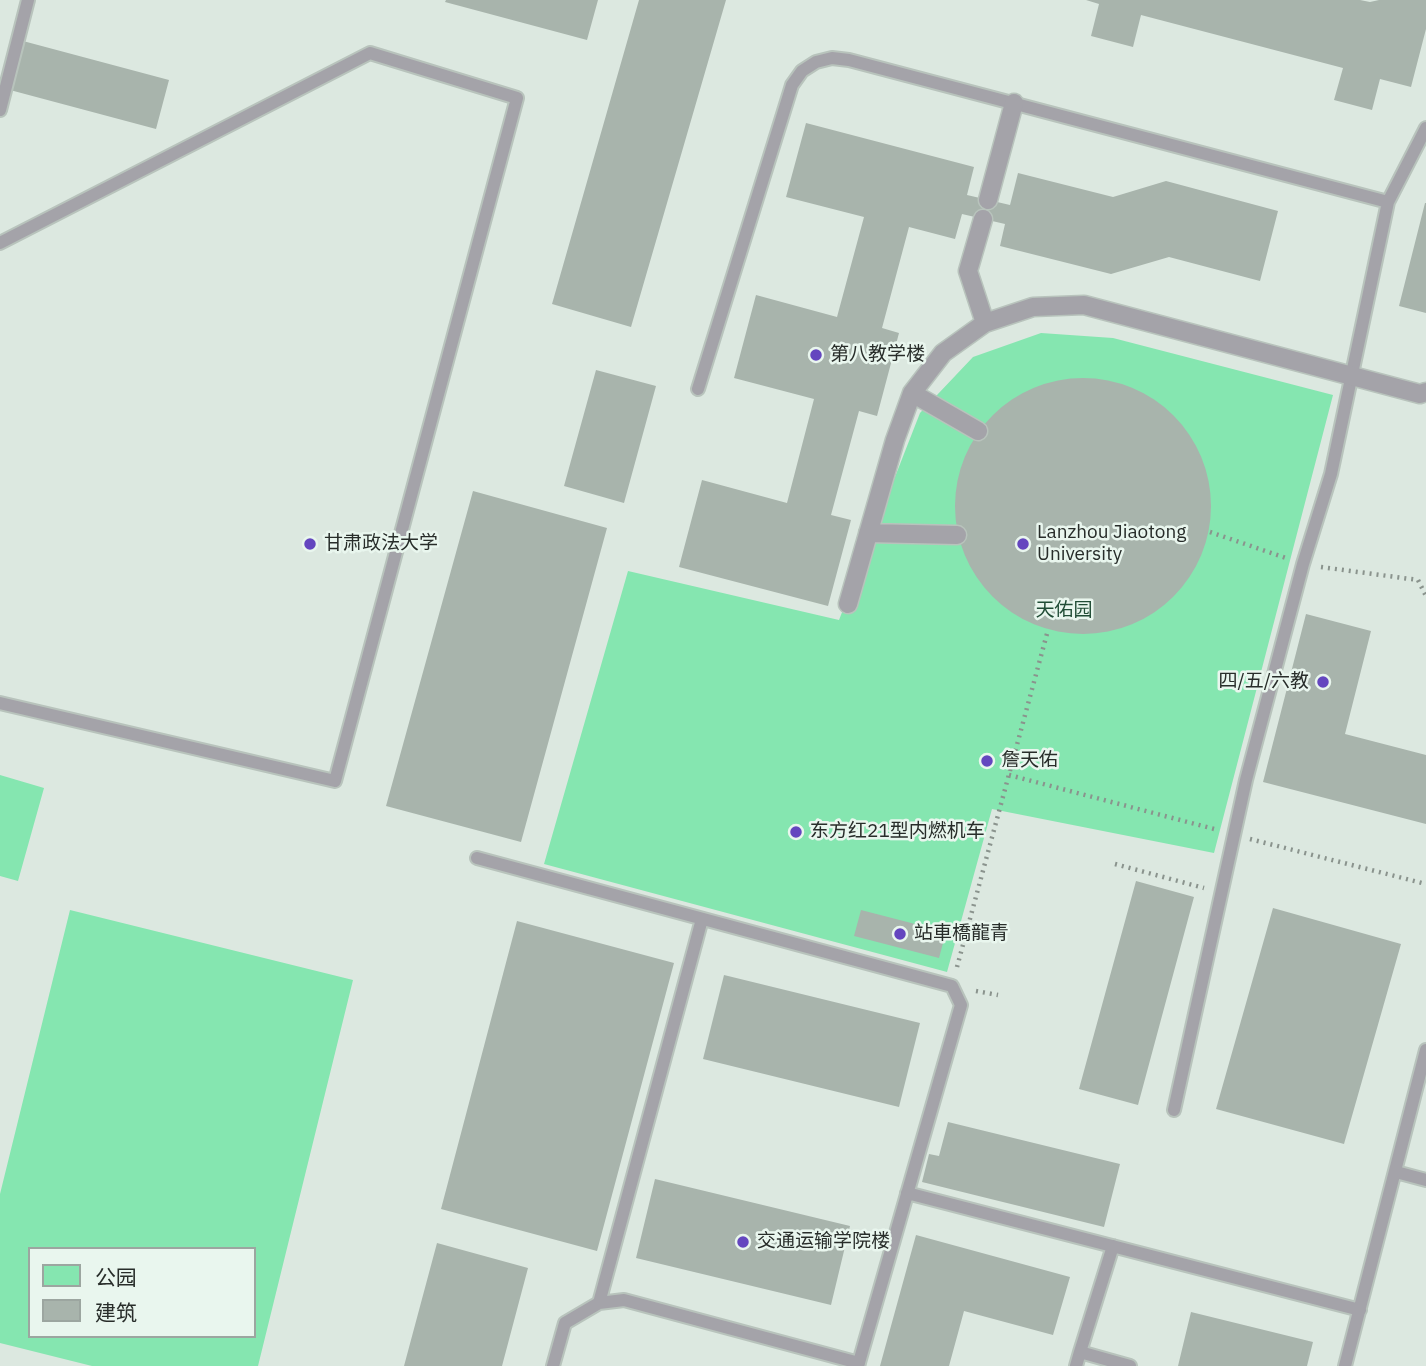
<!DOCTYPE html>
<html>
<head>
<meta charset="utf-8">
<style>
	body { margin:0 }
	#map { position:relative; width:1426px; height:1366px; overflow:hidden; background:#dce8e0; font-family:"IBM Plex Sans","Noto Sans SC",sans-serif }
	canvas { display:block }
	.legend { position:absolute; left:28px; top:1247px; width:228px; height:91px; box-sizing:border-box; background:#e9f6ee; border:2px solid #9ca6a0; margin:0; padding:9px 12px; list-style:none; font-size:21px; color:#282d2a }
	.legend li { display:flex; align-items:center; gap:14px; height:35px }
	.legend b { width:35px; border:2px solid #9ca6a0 }
</style>
</head>
<body>
<div id="map">
<canvas width="1426" height="1366"></canvas>
<ul class="legend">
<li><b style="height:19px;background:#85e6b0"></b>公园</li>
<li><b style="height:19px;background:#a8b4ac"></b>建筑</li>
</ul>
</div>
<script>
const ctx = document.querySelector('canvas').getContext('2d');
ctx.lineJoin = 'round';
function fill(path, color) { ctx.fillStyle = color; ctx.fill(path, 'evenodd'); }
const shape = rows => new Path2D(rows.map(r => 'M' + r).join(''));
function trace(path, color, width, dash) { ctx.strokeStyle = color; ctx.lineWidth = width; ctx.lineCap = dash ? 'butt' : 'round'; ctx.setLineDash(dash || []); ctx.stroke(path); }
function drawText(font, color, halo, rows, align = 'center') {
  ctx.font = font + ' "IBM Plex Sans","Noto Sans SC",sans-serif'; ctx.lineWidth = 5; ctx.setLineDash([]); ctx.textBaseline = 'middle'; ctx.strokeStyle = halo; ctx.fillStyle = color; for (const [text, x, y, turn = 0] of rows) {
    ctx.save(); ctx.translate(x, y); ctx.rotate((+turn || 0) * Math.PI / 180); ctx.textAlign = isNaN(turn) ? turn : align; if (halo) ctx.strokeText(text, 0, 0); ctx.fillText(text, 0, 0); ctx.restore();
  }
}
fill(shape([
	[1041,333,1113,338,1333,395,1214,853,992,809,947,972,544,864,628,571,839,620,920,413,973,357],
	[0,775,44,788,18,881,0,876],
	[70,910,353,980,258,1366,92,1366,0,1343,0,1194],
	[30,1249,254,1249,254,1336,30,1336]
]), '#85e6b0');
fill(shape([
	[446,0,598,0,587,40,445,2],
	[639,0,726,0,631,327,552,304],
	[1086,0,1360,0,1370,2,1379,0,1426,0,1426,29,1411,87,1380,79,1372,110,1334,100,1343,68,1141,15,1133,47,1091,36,1099,4],
	[23,41,169,80,156,129,10,90],
	[806,123,974,167,967,195,1010,205,1018,173,1113,197,1166,181,1278,211,1260,281,1169,257,1111,274,1000,246,1005,224,962,214,955,239,909,227,882,328,899,333,877,416,859,411,831,515,851,520,828,606,679,567,702,480,787,503,814,399,734,378,756,295,837,317,864,217,786,197],
	[1425,203,1426,203,1426,313,1399,306],
	[596,370,656,386,624,503,564,486],
	'955 506a128 128 0 1 1 256 0a128 128 0 1 1-256 0Z',
	[473,491,607,528,521,842,386,806],
	[1306,614,1371,631,1345,734,1426,755,1426,824,1263,782],
	[1136,881,1194,897,1138,1105,1079,1089],
	[1273,908,1401,944,1344,1144,1216,1109],
	[861,910,946,932,939,958,854,936],
	[517,921,674,963,597,1251,441,1209],
	[724,975,920,1023,899,1107,703,1059],
	[948,1122,1120,1164,1104,1227,922,1182,929,1154,939,1156],
	[655,1179,850,1226,831,1305,636,1258],
	[916,1235,1070,1277,1053,1335,964,1311,949,1366,880,1366],
	[437,1243,528,1268,502,1366,404,1366],
	[1191,1312,1313,1342,1307,1366,1178,1366]
]), '#a8b4ac');
const service = shape([
	[0,110,28,0],
	[0,243,370,53,517,98,335,781,0,703],
	[698,389,792,85,802,71,816,62,832,58,849,60,1388,202],
	[477,858,952,986,961,1005,858,1366],
	[1174,1110,1246,780,1303,564,1331,474,1388,202,1426,128],
	[1396,1172,1426,1180],
	[907,1193,1360,1310],
	[599,1303,702,919],
	[1080,1352,1113,1246],
	[553,1366,565,1323,599,1303,624,1300,859,1363],
	[1076,1366,1080,1352,1130,1366],
	[1345,1366,1426,1050]
]);
const pedestrian = shape([
	[988,200,1014,103],
	[983,219,968,271,985,323],
	[912,393,978,431],
	[868,533,957,535],
	[848,604,895,440,912,393,943,353,985,323,1033,307,1084,305,1420,394,1426,392]
]);
trace(service, '#b8c3bc', 16);
trace(pedestrian, '#b8c3bc', 21);
trace(shape([
	[1210,532,1286,558],
	[1321,567,1418,580,1426,596],
	[1009,775,1218,830],
	[1250,839,1426,884],
	[1115,864,1204,888],
	[957,967,1048,630],
	[976,991,998,995]
]), '#8a938d', 4.5, [2, 5]);
trace(service, '#a4a3a9', 12);
trace(pedestrian, '#a4a3a9', 18);
for (const [x, y, r, color] of [
	[816,355,7,"#6446bf"],
	[310,544,7,"#6446bf"],
	[1023,544,7,"#6446bf"],
	[1323,682,7,"#6446bf"],
	[987,761,7,"#6446bf"],
	[796,832,7,"#6446bf"],
	[900,934,7,"#6446bf"],
	[743,1242,7,"#6446bf"]
]) { const dot = new Path2D(); dot.arc(x, y, r, 0, 2 * Math.PI); ctx.fillStyle = color; ctx.fill(dot); trace(dot, '#e9f6ee', 2.5); }
drawText('19px', '#282d2a', '#e9f6ee', [
	["第八教学楼",830,355],
	["Lanzhou Jiaotong",1037,533],
	["University",1037,555],
	["甘肃政法大学",324,544],
	["四/五/六教",1309,682,"right"],
	["詹天佑",1001,761],
	["东方红21型内燃机车",810,832],
	["站車橋龍青",914,934],
	["交通运输学院楼",757,1242]
], 'left');
drawText('19px', '#214d36', '#e9f6ee', [
	["天佑园",1064,611]
]);
</script>
</body>
</html>
